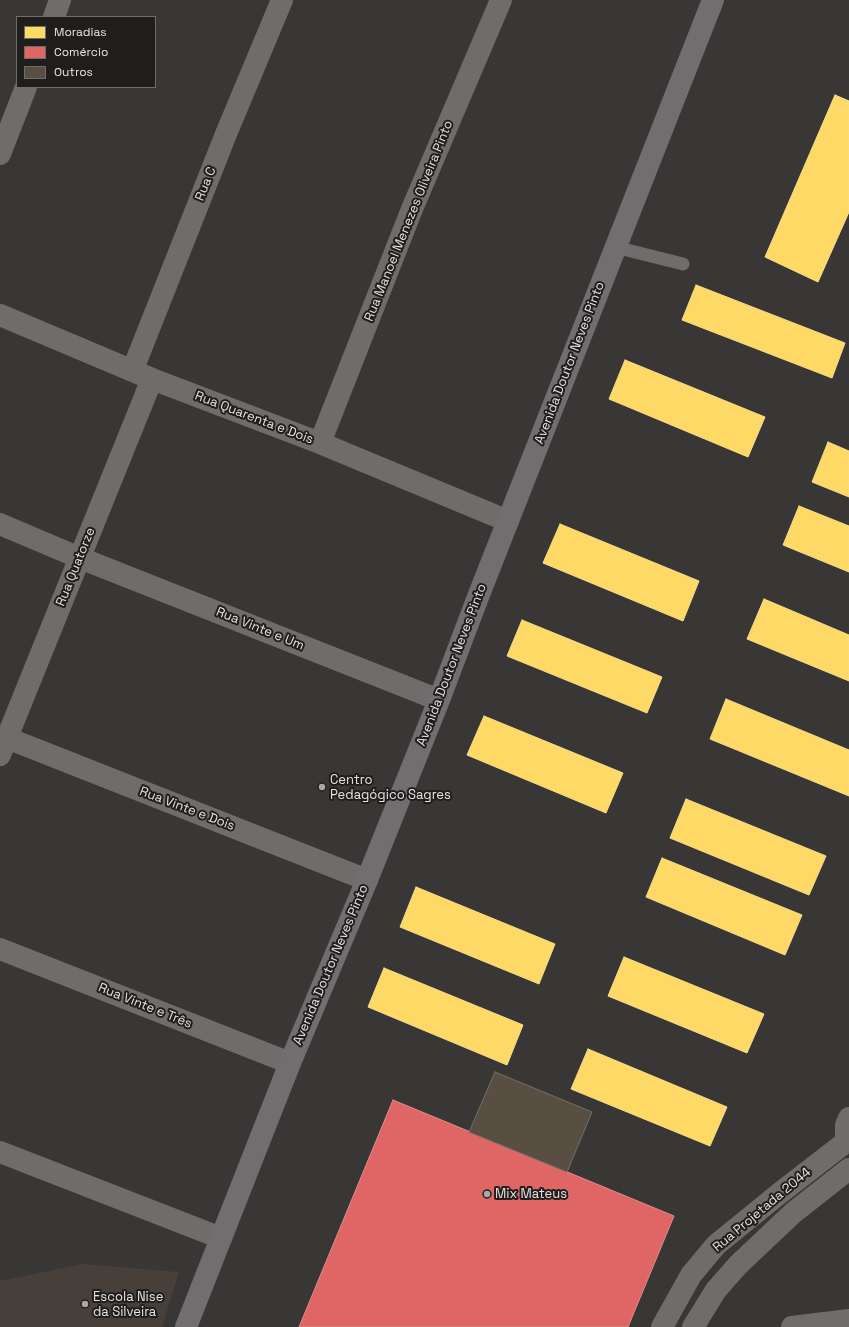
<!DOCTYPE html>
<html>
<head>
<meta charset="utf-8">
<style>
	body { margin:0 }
	#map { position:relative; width:849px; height:1327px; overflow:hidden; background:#393735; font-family:"Space Grotesk",sans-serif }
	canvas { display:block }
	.legend { position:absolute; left:16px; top:16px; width:140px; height:72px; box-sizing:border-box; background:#201e1d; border:1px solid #6f6d6c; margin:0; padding:5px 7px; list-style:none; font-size:12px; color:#e6e4e3 }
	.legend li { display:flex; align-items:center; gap:8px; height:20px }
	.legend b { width:20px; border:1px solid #6f6d6c }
</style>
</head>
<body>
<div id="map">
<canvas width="849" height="1327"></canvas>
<ul class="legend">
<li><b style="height:11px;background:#ffd966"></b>Moradias</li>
<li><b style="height:11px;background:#e06666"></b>Comércio</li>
<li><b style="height:11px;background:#594e42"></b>Outros</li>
</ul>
</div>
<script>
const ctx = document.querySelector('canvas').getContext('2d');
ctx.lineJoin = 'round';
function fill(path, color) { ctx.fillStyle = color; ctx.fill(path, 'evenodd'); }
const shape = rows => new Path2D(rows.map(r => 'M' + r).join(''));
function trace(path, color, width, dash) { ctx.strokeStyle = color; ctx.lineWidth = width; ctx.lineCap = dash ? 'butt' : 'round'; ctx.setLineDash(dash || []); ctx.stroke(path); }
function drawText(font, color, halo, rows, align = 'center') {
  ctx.font = font + ' "Space Grotesk",sans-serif'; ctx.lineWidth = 4; ctx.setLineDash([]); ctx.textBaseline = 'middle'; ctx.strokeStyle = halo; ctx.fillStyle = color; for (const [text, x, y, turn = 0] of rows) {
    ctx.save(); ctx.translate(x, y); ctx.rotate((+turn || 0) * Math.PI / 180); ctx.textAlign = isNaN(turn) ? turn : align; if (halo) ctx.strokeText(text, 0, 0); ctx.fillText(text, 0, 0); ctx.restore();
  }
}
fill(shape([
	[83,1264,179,1272,162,1327,0,1327,0,1281]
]), '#473f39');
const homes = shape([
	[835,95,849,101,849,212,818,282,765,257,835,95],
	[696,285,845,343,832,378,682,320,696,285],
	[625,360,765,417,748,457,609,399,625,360],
	[828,442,849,451,849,497,812,482,828,442],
	[799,506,849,526,849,572,783,545,799,506],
	[560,524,699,581,683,621,543,563,560,524],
	[764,599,849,635,849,681,747,639,764,599],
	[522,620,662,677,647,713,507,656,522,620],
	[726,699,849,750,849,796,710,739,726,699],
	[484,716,623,773,606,813,467,755,484,716],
	[686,799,826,856,809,895,670,838,686,799],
	[662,858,802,915,785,955,646,897,662,858],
	[416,887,555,944,539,984,400,927,416,887],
	[624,957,764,1014,747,1053,608,996,624,957],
	[384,968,523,1025,507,1065,368,1007,384,968],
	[588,1049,727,1107,710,1146,571,1089,588,1049]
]);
fill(homes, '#ffd966');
trace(homes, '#f8dc8c', 1);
const shops = shape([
	[393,1100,674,1216,628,1327,299,1327,393,1100]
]);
fill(shops, '#e06666');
trace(shops, '#e28c8c', 1);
const building = shape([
	[495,1072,592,1112,567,1172,469,1132,495,1072]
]);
fill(building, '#594e42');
trace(building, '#72706f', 1);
trace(shape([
	[615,247,683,264]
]), '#6e6d6c', 13);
trace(shape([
	[54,17,60,0],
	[0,154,26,87],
	[0,315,152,379,320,443,508,521],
	[133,369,226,134,282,0],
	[320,443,412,209,501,0],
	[0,524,80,558,439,700],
	[7,738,367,880],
	[0,755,152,379],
	[0,949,290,1063],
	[846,1142,846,1125,849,1118],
	[0,1152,221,1238],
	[662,1327,691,1275,716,1245,780,1193,846,1142],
	[693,1327,716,1290,738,1265,793,1213,849,1169],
	[792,1327,849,1320]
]), '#6e6d6c', 22);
trace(shape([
	[186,1327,290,1063,367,880,439,700,478,597,713,0]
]), '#706e6f', 22);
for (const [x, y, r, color] of [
	[322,787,4,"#a9a7a6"],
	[487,1194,4,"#a9a7a6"],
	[85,1304,4,"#a9a7a6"]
]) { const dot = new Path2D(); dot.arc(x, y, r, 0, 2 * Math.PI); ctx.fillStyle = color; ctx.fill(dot); trace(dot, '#201e1d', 1.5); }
drawText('13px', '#e6e4e3', '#201e1d', [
	["Rua C",206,184,-68],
	["Rua Manoel Menezes Oliveira Pinto",409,221,-68],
	["Avenida Doutor Neves Pinto",570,363,-69],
	["Rua Quarenta e Dois",254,418,21],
	["Rua Quatorze",76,567,-68],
	["Rua Vinte e Um",260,629,22],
	["Avenida Doutor Neves Pinto",452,665,-69],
	["Rua Vinte e Dois",187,809,21],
	["Avenida Doutor Neves Pinto",331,965,-67],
	["Rua Vinte e Três",145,1006,22],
	["Rua Projetada 2044",762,1210,-40]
]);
drawText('13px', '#e6e4e3', '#201e1d', [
	["Centro",330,780],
	["Pedagógico Sagres",330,795],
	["Mix Mateus",495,1194],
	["Escola Nise",93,1297],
	["da Silveira",93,1312]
], 'left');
</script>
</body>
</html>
